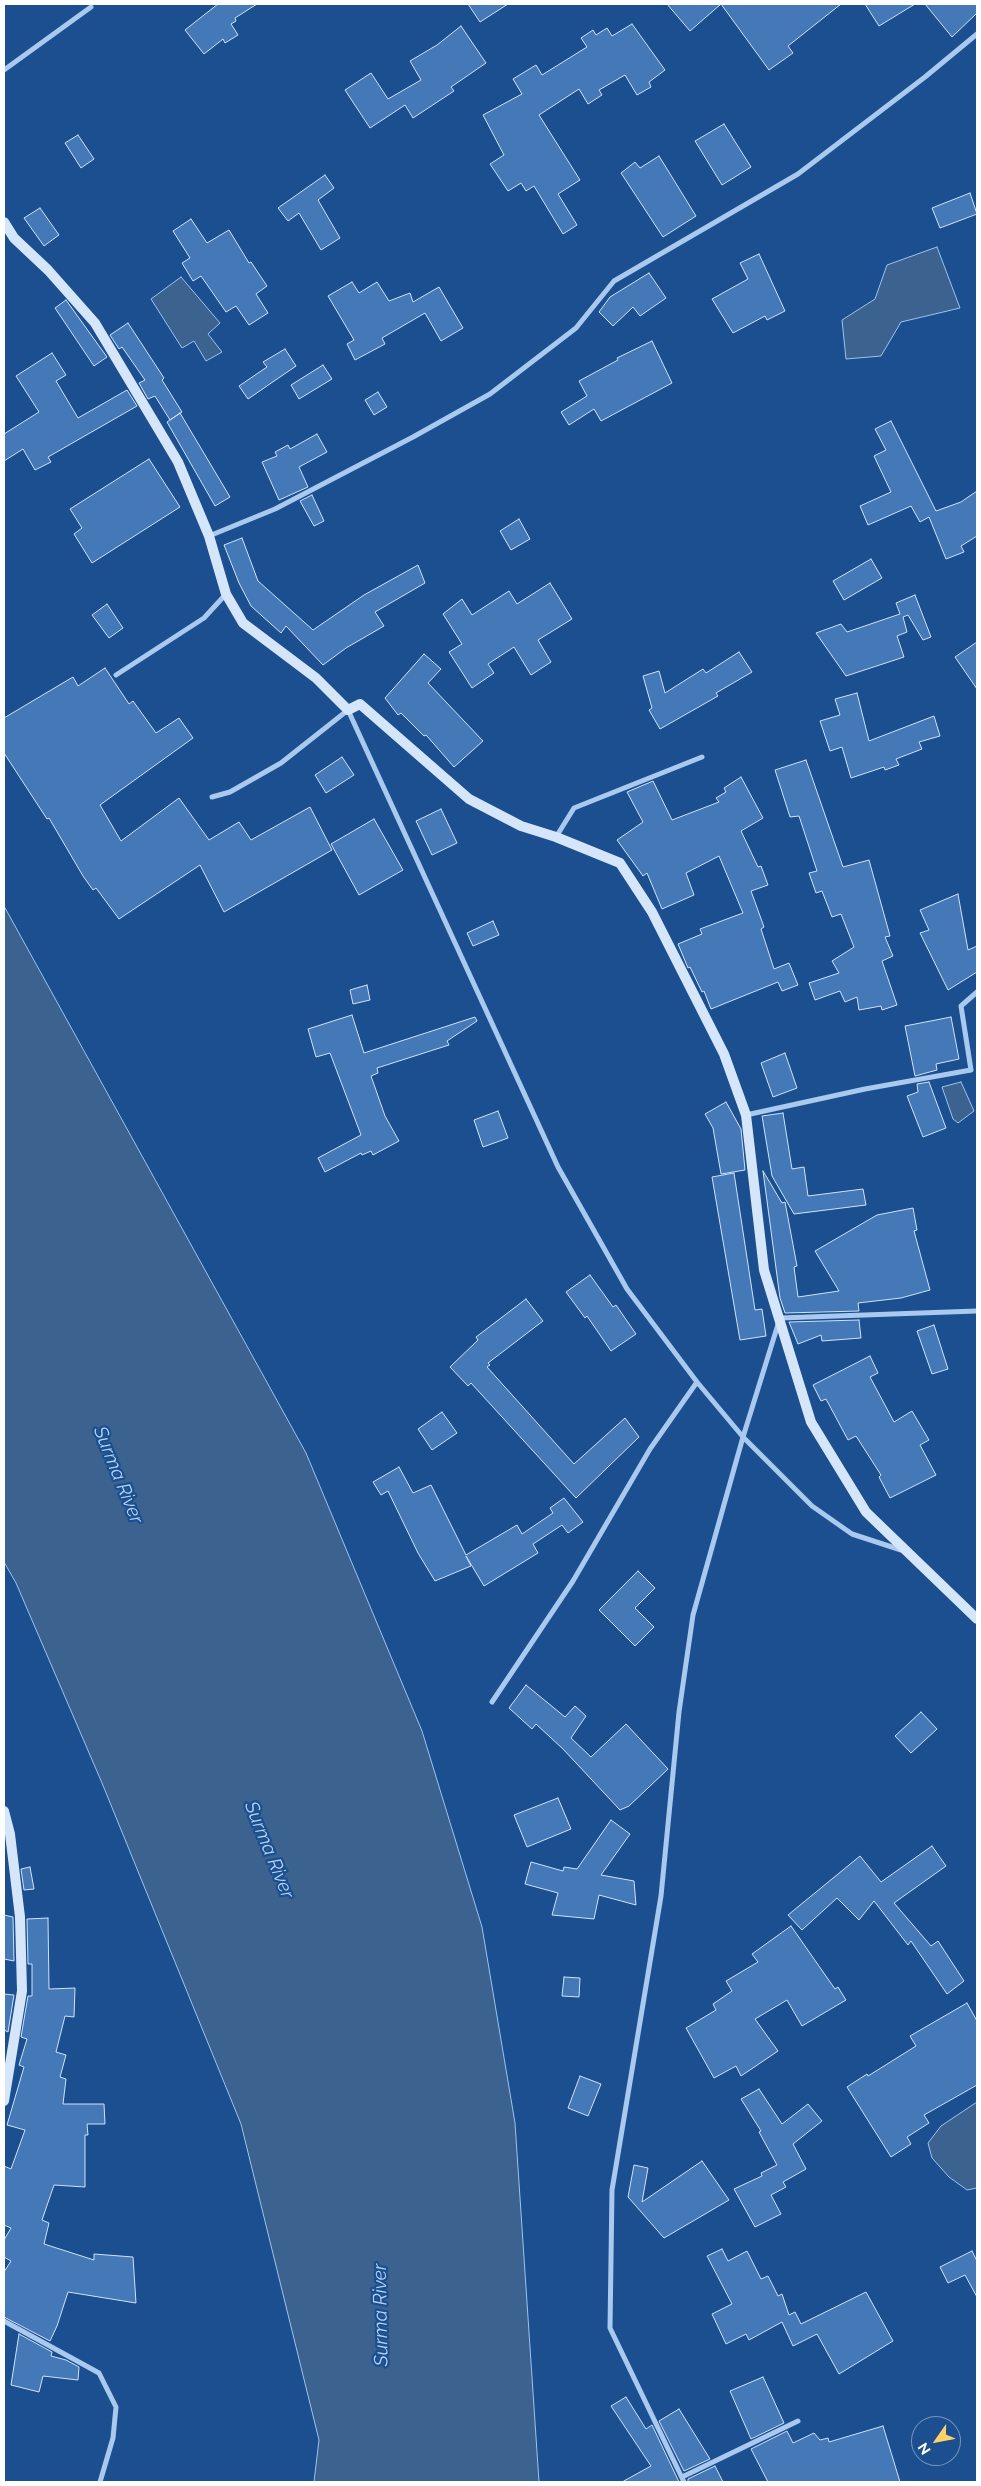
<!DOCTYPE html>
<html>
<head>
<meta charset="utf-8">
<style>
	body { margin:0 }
	#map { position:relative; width:981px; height:2486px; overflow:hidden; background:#1b4f8f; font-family:Raleway,sans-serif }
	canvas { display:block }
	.frame { position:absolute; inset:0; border:5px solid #fff; pointer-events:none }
	.north { position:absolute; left:911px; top:2416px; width:50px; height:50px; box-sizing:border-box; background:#1b4f8f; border:1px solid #7695bc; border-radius:50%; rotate:237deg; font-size:14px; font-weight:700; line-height:20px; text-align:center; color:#fff }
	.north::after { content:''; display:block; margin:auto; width:18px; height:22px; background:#ffd166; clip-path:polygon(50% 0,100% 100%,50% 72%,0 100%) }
</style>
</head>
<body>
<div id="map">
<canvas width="981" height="2486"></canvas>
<div class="frame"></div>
<div class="north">N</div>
</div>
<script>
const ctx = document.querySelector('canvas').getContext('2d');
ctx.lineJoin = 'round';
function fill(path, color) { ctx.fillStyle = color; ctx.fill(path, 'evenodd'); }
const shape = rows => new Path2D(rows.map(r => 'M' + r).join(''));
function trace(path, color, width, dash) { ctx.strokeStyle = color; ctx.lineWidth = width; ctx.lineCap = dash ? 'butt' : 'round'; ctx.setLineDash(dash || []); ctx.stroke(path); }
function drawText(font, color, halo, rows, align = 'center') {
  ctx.font = font + ' Raleway,sans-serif'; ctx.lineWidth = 4.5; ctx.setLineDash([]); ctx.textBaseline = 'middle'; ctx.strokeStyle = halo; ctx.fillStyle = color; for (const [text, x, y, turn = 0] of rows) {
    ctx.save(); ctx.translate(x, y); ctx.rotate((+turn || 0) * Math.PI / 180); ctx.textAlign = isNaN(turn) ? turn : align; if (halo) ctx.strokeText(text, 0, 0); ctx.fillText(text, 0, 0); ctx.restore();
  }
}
const water = shape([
	[937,247,960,308,901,322,881,356,846,359,842,320,875,299,887,265,937,247],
	[181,277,220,323,208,334,222,352,206,361,194,341,182,348,151,299,181,277],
	[4,906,306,1453,422,1731,482,1927,515,2123,539,2482,314,2482,319,2440,241,2124,102,1783,16,1583,4,1562,4,906],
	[961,1082,974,1111,958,1123,953,1119,942,1087,961,1082],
	[977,2102,977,2188,967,2190,949,2177,932,2158,928,2143,941,2126,977,2102]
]);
fill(water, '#3c6290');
trace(water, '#9cc4f0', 1);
const building = shape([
	[218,4,257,4,235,18,236,21,231,24,238,35,225,43,223,39,204,54,185,30,218,4],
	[468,4,508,4,480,22,468,4],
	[667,4,841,4,788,46,793,53,769,70,721,4,690,31,667,4],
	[865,4,915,4,879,26,865,4],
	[925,4,977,4,977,13,952,37,925,4],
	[632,24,665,70,649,82,651,87,637,95,625,75,599,90,602,95,588,104,579,89,539,115,580,180,558,194,577,225,563,234,534,186,526,191,521,183,508,191,490,164,504,155,483,115,522,94,513,79,536,65,542,75,587,47,581,38,593,30,596,35,607,28,612,36,632,24],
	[461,26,486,63,451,87,454,91,413,118,405,105,370,128,345,90,371,73,388,99,421,80,410,61,437,45,461,26],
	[724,124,751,167,722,185,695,141,724,124],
	[78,135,94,159,81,168,65,143,78,135],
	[659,156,696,216,663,237,621,173,635,162,640,168,659,156],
	[325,175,334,188,318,200,340,238,321,250,299,213,288,221,278,208,325,175],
	[970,193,977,214,940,228,932,208,970,193],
	[40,208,59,235,44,246,24,218,40,208],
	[191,219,207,243,229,230,249,263,251,262,267,286,256,294,268,313,249,325,236,306,226,312,201,276,193,281,182,263,190,258,173,231,191,219],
	[759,254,785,311,767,320,765,316,733,333,712,299,748,279,740,263,759,254],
	[649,273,666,298,640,316,633,307,613,326,599,312,610,297,649,273],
	[352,282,359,293,377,282,389,301,410,293,413,302,439,287,463,328,441,341,425,313,382,338,385,344,355,360,347,344,354,340,328,296,352,282],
	[66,300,107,357,94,366,55,308,66,300],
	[128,323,164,378,162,380,182,412,170,420,155,396,148,399,139,383,145,380,122,347,119,349,110,335,128,323],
	[652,341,672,383,601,421,594,409,569,425,561,412,587,396,579,381,618,360,617,358,652,341],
	[285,349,296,366,248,399,239,386,267,367,263,362,285,349],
	[52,353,66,375,56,381,78,418,127,390,137,406,48,457,51,462,35,470,23,449,4,461,4,434,39,412,16,376,52,353],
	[323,365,332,379,299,399,291,385,323,365],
	[378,392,387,407,374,415,365,400,378,392],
	[180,413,230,497,215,506,167,422,180,413],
	[891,421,936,511,961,502,977,491,977,536,961,546,964,552,946,559,929,517,920,522,911,506,868,525,860,506,891,492,874,456,886,450,875,429,891,421],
	[317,434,327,452,299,467,308,487,279,500,262,462,277,456,275,452,288,445,290,449,317,434],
	[149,459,180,507,92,563,74,534,82,528,70,509,149,459],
	[312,495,324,521,314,526,300,501,312,495],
	[519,519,530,539,511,550,500,531,519,519],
	[242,538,258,581,313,630,364,595,418,565,425,583,375,612,384,626,346,648,323,665,286,626,281,633,251,606,239,583,224,545,242,538],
	[871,559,882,578,844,600,833,581,871,559],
	[550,583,572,619,538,640,551,662,531,675,514,647,488,664,494,673,472,688,449,652,462,644,443,614,462,599,472,615,509,591,517,604,550,583],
	[915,595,931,637,923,640,908,615,903,617,907,632,897,636,904,657,846,676,816,633,841,624,847,632,900,614,896,603,915,595],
	[107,604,123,628,109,638,92,615,107,604],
	[977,642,977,689,955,657,977,642],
	[739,652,752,672,716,693,718,696,660,729,649,710,652,708,643,676,659,671,665,693,703,669,706,673,739,652],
	[424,654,441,669,428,683,483,741,454,767,426,735,424,736,401,713,398,715,385,698,424,654],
	[105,668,129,704,133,701,156,733,179,718,193,738,100,805,121,841,179,798,209,840,239,822,251,840,310,807,332,850,224,912,200,865,119,919,96,888,93,890,83,876,49,818,47,819,4,753,4,718,73,677,78,686,105,668],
	[857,693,869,741,934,716,940,736,919,742,922,749,896,759,899,765,885,770,884,767,851,778,842,747,830,751,820,721,840,715,835,699,857,693],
	[342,757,354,775,326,793,315,775,342,757],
	[806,760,843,867,869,860,890,936,885,937,893,956,882,961,897,1005,882,1010,881,1006,859,1010,857,997,845,1002,840,991,815,1000,809,983,839,973,832,961,854,947,841,914,832,917,822,891,816,893,809,873,817,871,799,816,790,817,775,770,806,760],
	[741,777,763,818,741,831,758,867,761,866,768,885,751,891,764,927,761,929,774,969,789,963,798,985,782,991,778,982,711,1009,704,991,702,992,690,967,688,968,678,944,702,934,700,929,743,913,719,856,686,873,694,895,662,909,647,873,643,876,617,840,643,822,627,792,653,781,672,820,719,802,716,798,726,792,724,788,741,777],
	[441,809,457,843,432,855,416,821,441,809],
	[374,819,403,870,359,895,331,844,374,819],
	[958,894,968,950,977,946,977,972,948,990,920,933,929,930,920,910,958,894],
	[493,921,499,935,473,946,467,933,493,921],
	[367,985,370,1000,353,1004,350,990,367,985],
	[352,1015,364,1053,475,1017,477,1021,447,1041,449,1045,377,1068,378,1073,371,1076,385,1116,399,1141,373,1155,371,1151,362,1155,361,1153,325,1172,318,1158,361,1135,330,1053,316,1057,308,1029,352,1015],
	[951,1017,959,1059,936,1064,937,1070,915,1076,905,1026,951,1017],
	[785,1053,797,1088,773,1097,761,1063,785,1053],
	[929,1082,946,1128,923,1137,907,1096,918,1092,917,1084,929,1082],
	[726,1102,741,1129,745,1170,721,1174,713,1128,705,1114,726,1102],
	[498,1111,508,1138,483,1147,474,1120,498,1111],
	[783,1113,792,1169,804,1167,808,1196,863,1189,866,1205,794,1214,772,1176,762,1116,783,1113],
	[763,1171,782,1203,785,1202,797,1266,794,1267,798,1297,839,1291,815,1251,877,1215,913,1208,917,1230,914,1231,930,1290,901,1298,858,1303,859,1311,785,1313,780,1298,763,1171],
	[734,1173,755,1310,762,1309,766,1336,740,1340,712,1177,734,1173],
	[590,1275,613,1307,616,1305,636,1334,611,1351,587,1316,585,1318,566,1292,590,1275],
	[526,1299,543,1321,488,1363,490,1365,487,1367,574,1464,625,1418,639,1437,576,1498,471,1383,468,1386,450,1367,478,1340,476,1337,526,1299],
	[859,1320,861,1338,822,1341,821,1335,798,1344,789,1322,859,1320],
	[934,1325,948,1369,932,1374,917,1331,934,1325],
	[870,1356,878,1373,870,1377,894,1422,912,1411,929,1440,920,1445,936,1475,890,1498,879,1477,881,1475,856,1436,848,1440,826,1399,821,1401,813,1385,870,1356],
	[442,1412,457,1433,432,1450,418,1429,442,1412],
	[399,1467,413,1493,431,1485,466,1555,517,1525,522,1534,553,1513,550,1508,564,1498,583,1522,568,1533,562,1525,533,1544,538,1553,484,1586,466,1556,471,1566,435,1581,418,1553,388,1491,381,1495,373,1482,399,1467],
	[638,1571,655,1588,635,1608,654,1627,635,1646,599,1610,638,1571],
	[526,1685,565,1717,575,1706,586,1716,571,1738,591,1757,626,1724,668,1769,629,1806,620,1810,563,1749,536,1724,532,1729,509,1708,526,1685],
	[921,1712,937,1729,911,1753,895,1736,921,1712],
	[558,1798,571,1829,527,1847,514,1815,558,1798],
	[611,1820,630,1834,601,1875,634,1881,636,1905,599,1895,594,1919,552,1915,558,1893,525,1884,531,1862,563,1871,564,1867,577,1869,611,1820],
	[932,1846,946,1866,894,1903,931,1946,938,1941,964,1981,947,1994,911,1941,908,1945,874,1901,859,1920,837,1898,802,1930,788,1915,860,1856,881,1882,932,1846],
	[30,1867,34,1889,24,1890,21,1869,30,1867],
	[4,1915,13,1917,14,1961,4,1959,4,1915],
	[48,1918,49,1989,75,1988,74,2017,65,2016,56,2052,66,2055,60,2077,66,2079,63,2104,104,2104,105,2124,87,2124,88,2135,85,2135,85,2187,54,2185,42,2220,49,2223,44,2244,94,2260,94,2254,133,2257,136,2303,68,2292,57,2326,50,2341,4,2317,4,2272,11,2261,4,2257,4,2240,11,2228,4,2225,4,2166,11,2169,25,2130,7,2125,24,2067,19,2065,27,2039,21,2037,28,1996,32,1996,32,1964,28,1964,27,1919,48,1918],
	[791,1926,835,1989,838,1987,846,2000,802,2026,787,2000,755,2019,778,2051,741,2076,736,2066,714,2078,686,2028,716,2010,713,2004,732,1991,726,1981,758,1962,752,1954,791,1926],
	[564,1977,580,1978,579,1997,562,1996,564,1977],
	[4,1994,14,1995,8,2032,4,2030,4,1994],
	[967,2003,977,2021,977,2085,924,2115,929,2123,907,2137,911,2144,891,2157,847,2087,867,2074,868,2076,916,2046,910,2036,967,2003],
	[580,2076,601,2084,588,2116,568,2108,580,2076],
	[759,2089,782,2124,808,2104,822,2121,793,2144,806,2169,783,2182,786,2187,771,2195,781,2214,755,2227,734,2189,762,2176,761,2173,777,2165,759,2132,761,2131,741,2099,759,2089],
	[702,2161,729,2200,664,2238,628,2197,634,2165,648,2168,642,2202,702,2161],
	[722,2249,728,2261,747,2251,761,2279,768,2276,778,2296,782,2294,789,2315,795,2312,801,2324,866,2292,893,2341,839,2374,817,2334,793,2346,782,2322,749,2340,746,2334,726,2344,712,2314,732,2304,707,2256,722,2249],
	[972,2251,977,2261,977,2297,965,2275,948,2283,940,2267,972,2251],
	[19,2334,52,2352,51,2356,66,2360,79,2367,78,2380,43,2376,39,2392,11,2385,19,2334],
	[763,2377,784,2423,751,2439,730,2391,763,2377],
	[626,2397,646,2429,652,2425,679,2482,622,2482,651,2466,611,2406,626,2397],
	[679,2409,710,2459,684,2471,659,2421,679,2409],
	[883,2426,900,2482,768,2482,751,2449,787,2431,793,2443,814,2433,820,2440,828,2438,829,2442,883,2426],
	[715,2466,723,2482,688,2482,688,2479,715,2466]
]);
fill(building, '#4478b7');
trace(building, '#cfe3fa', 1);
trace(shape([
	[4,70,91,7],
	[209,536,275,509,413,437,490,394,576,328,614,281,798,174,925,77,977,34],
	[116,675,204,618,226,594],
	[212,797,230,792,281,763,348,710,558,1167,627,1289,697,1382,743,1437,812,1506,852,1534,901,1550],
	[556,837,574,808,702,757],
	[746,1115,865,1089,971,1070,961,1006,977,992],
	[492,1702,573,1581,650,1449,697,1382],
	[4,2321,99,2373,116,2407,113,2438,100,2482],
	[682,2477,798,2421],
	[684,2482,610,2328,612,2190,661,1896,679,1712,693,1615,743,1437,780,1318,977,1311]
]), '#a9c9ee', 5);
trace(shape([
	[4,222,14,238,48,270,95,323,178,462,209,536,226,594,243,623,316,678,348,710,360,704,469,799,521,826,556,837,620,863,652,912,724,1054,746,1115,764,1270,811,1422,866,1512,977,1619],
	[4,1811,10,1834,20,1917,22,1991,4,2101]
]), '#d6e6fa', 10);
drawText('italic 19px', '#b5d3f5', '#1b4f8f', [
	["Surma River",118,1475,68],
	["Surma River",269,1850,68],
	["Surma River",381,2315,-91]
]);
</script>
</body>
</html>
